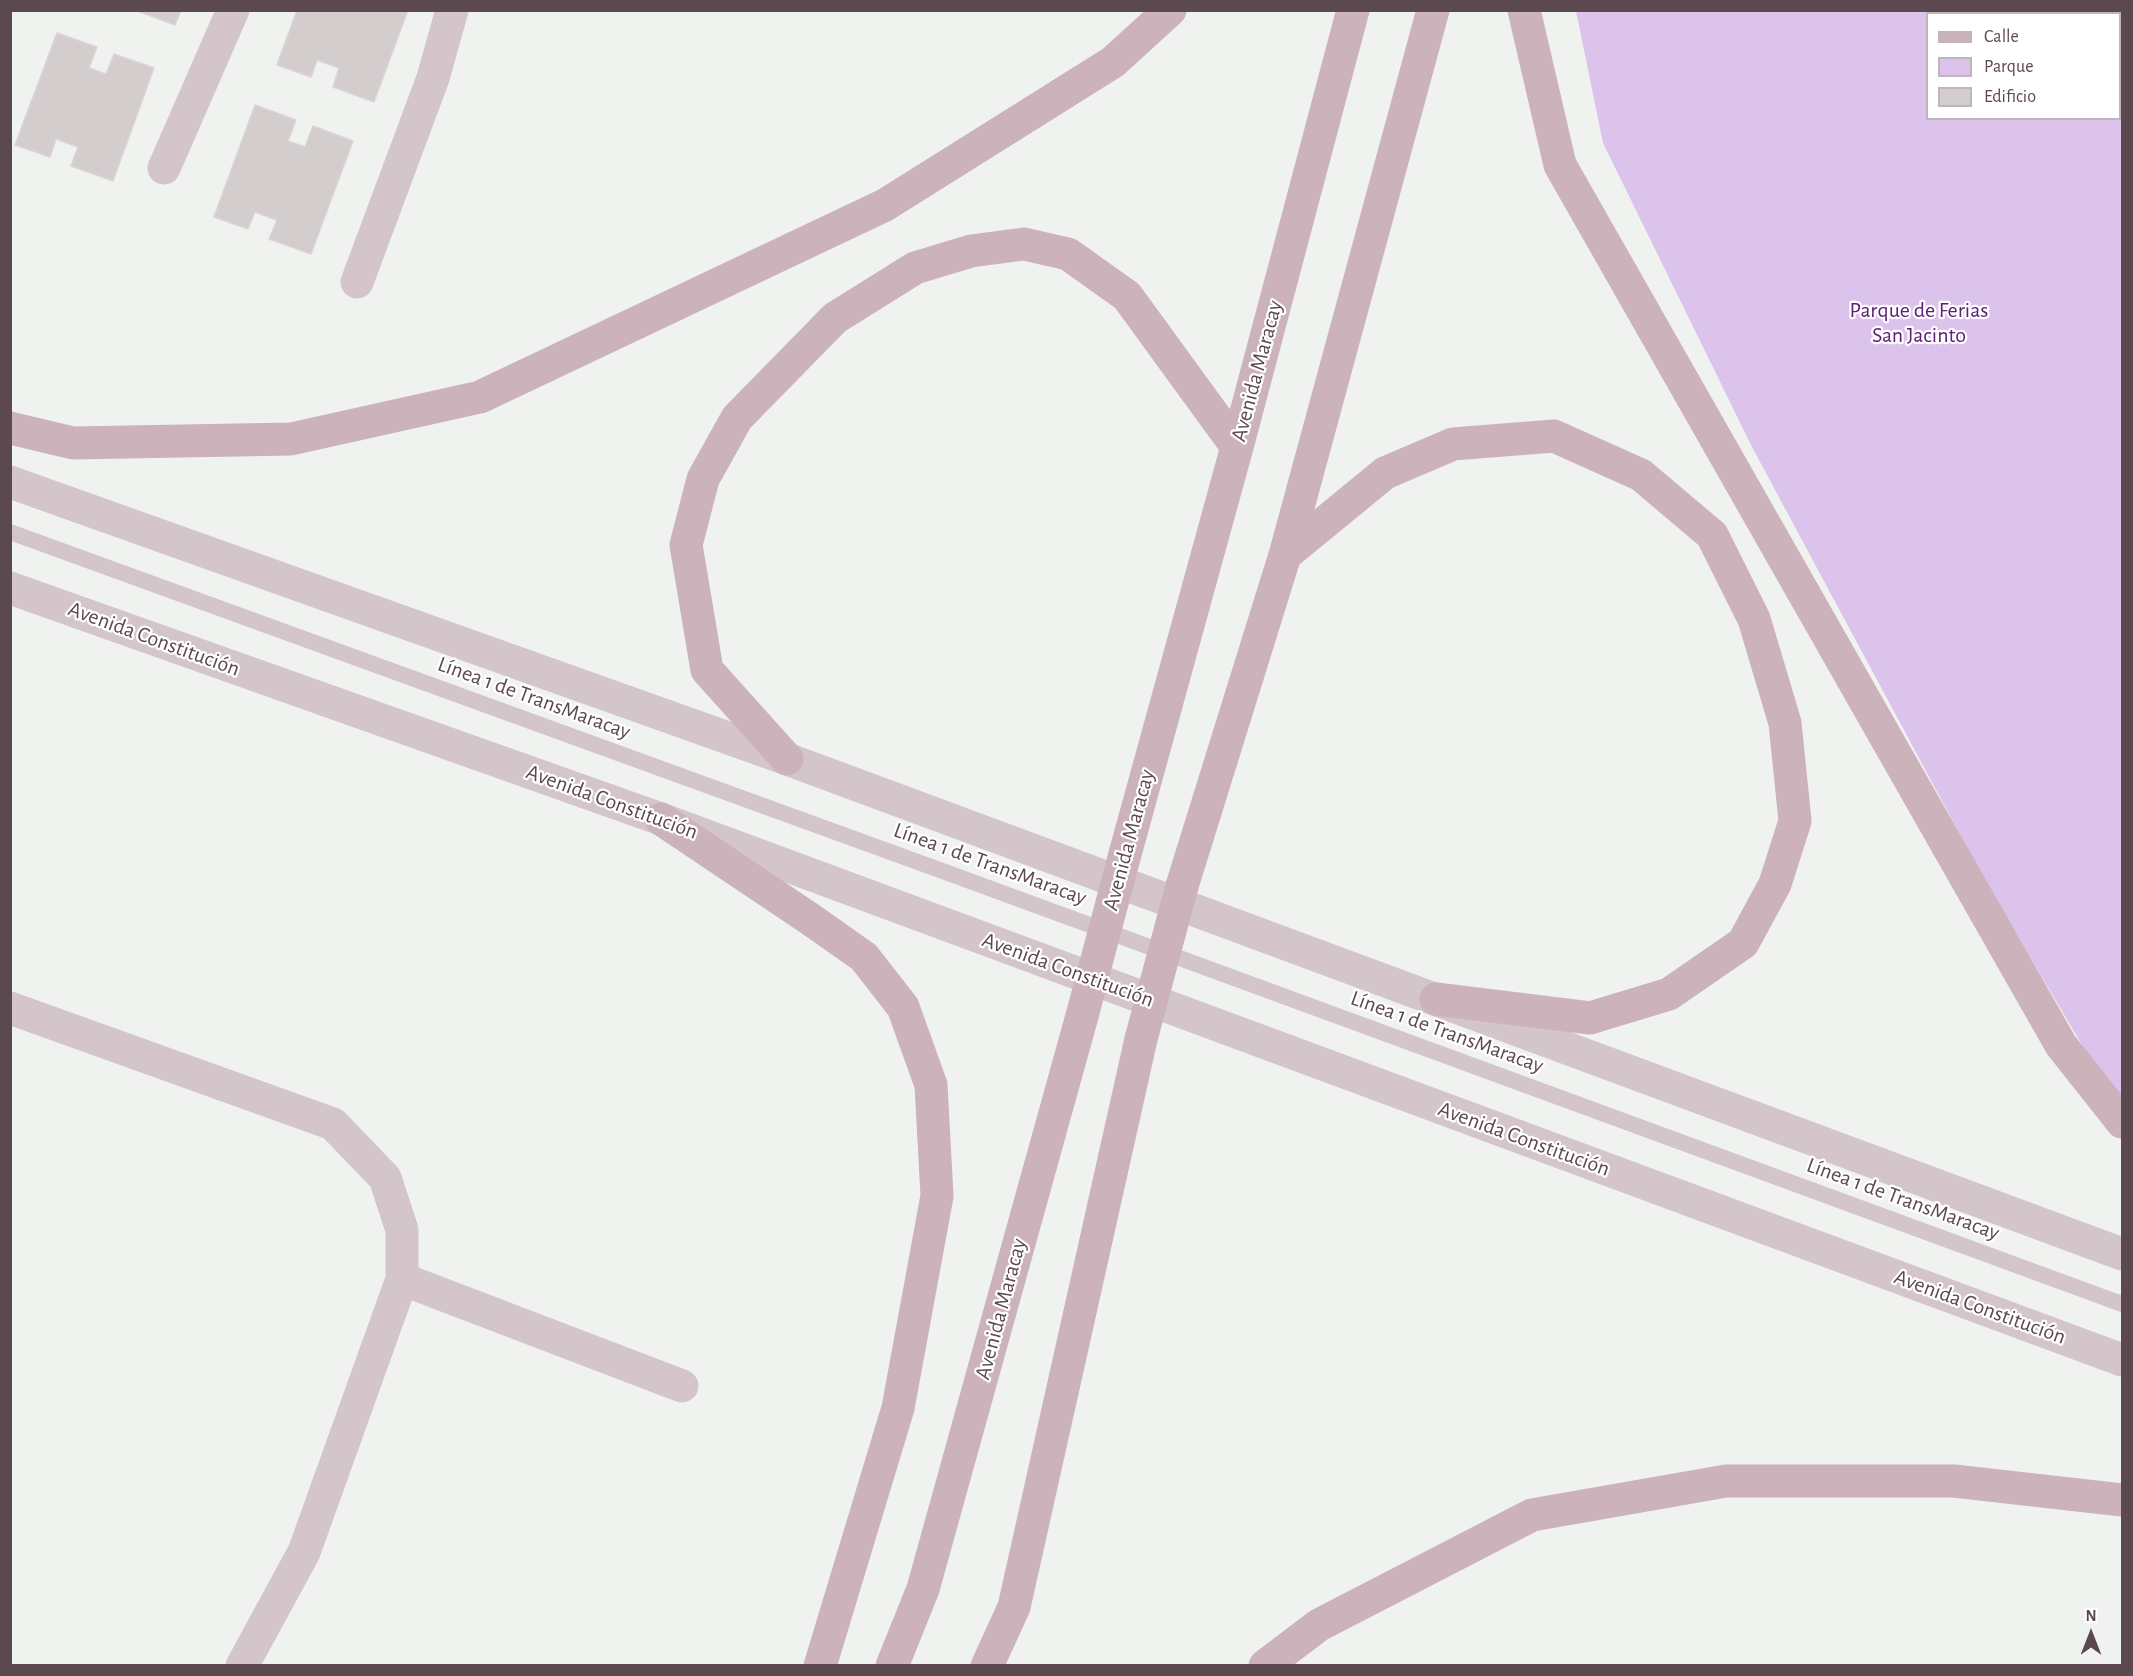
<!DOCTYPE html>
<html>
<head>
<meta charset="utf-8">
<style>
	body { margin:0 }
	#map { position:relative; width:2133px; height:1676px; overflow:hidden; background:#f0f2f0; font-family:"Alegreya Sans",sans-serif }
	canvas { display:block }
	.frame { position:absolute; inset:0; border:12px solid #5c494f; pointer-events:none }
	.legend { position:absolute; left:1926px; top:12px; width:195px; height:108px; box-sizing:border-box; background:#fff; border:2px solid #beb6b9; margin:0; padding:8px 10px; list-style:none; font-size:18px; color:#5c494f }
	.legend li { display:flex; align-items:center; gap:12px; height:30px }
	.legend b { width:30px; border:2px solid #beb6b9 }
	.north { position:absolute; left:2061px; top:1604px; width:60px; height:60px; -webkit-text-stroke:4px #fff; paint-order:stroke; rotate:0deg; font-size:16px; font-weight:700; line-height:24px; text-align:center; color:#5c494f }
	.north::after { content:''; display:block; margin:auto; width:21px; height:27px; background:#5c494f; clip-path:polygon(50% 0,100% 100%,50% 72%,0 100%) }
</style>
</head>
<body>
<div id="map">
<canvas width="2133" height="1676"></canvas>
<div class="frame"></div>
<ul class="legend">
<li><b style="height:8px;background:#ccb2ba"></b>Calle</li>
<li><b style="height:16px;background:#dbc3eb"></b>Parque</li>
<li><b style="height:16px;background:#d4cdce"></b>Edificio</li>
</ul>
<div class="north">N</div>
</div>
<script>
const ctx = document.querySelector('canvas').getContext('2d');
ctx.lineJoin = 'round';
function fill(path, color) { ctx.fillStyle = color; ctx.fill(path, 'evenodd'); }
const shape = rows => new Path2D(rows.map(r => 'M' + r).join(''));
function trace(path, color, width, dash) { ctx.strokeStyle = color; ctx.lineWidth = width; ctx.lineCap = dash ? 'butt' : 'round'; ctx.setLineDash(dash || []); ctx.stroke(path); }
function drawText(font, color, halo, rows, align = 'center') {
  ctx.font = font + ' "Alegreya Sans",sans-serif'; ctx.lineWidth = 4.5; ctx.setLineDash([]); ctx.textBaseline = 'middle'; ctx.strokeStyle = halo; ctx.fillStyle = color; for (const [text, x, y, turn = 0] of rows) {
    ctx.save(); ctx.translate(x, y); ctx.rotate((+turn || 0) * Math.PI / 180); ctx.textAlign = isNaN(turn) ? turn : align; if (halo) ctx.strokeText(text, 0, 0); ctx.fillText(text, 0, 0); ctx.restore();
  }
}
fill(shape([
	[1576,11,2122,11,2122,1110,2117,1104,1985,881,1752,447,1603,143],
	[1928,14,2120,14,2120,118,1928,118]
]), '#dbc3eb');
const building = shape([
	[135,10,181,10,175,25,135,10],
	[297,10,408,10,374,102,333,87,339,68,317,60,311,77,277,65,297,10],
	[57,33,97,47,89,68,106,74,114,54,154,68,113,181,71,166,78,147,56,139,50,157,15,145,57,33],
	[255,105,296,120,288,141,305,147,313,126,353,141,311,254,269,239,277,220,255,212,248,229,214,217,255,105]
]);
fill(building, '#d4cdce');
trace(building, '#dbd4d5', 1.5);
trace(shape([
	[10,532,948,873,2122,1304]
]), '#d3c5c9', 16);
trace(shape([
	[2093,14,2093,10],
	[2120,75,2122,76],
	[164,168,233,10],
	[357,282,433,78,452,10],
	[10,1008,333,1124,385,1178,402,1230,402,1279,304,1552,242,1666],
	[402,1279,682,1386]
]), '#d3c5c9', 33);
trace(shape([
	[10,482,787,759,2122,1254],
	[10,588,661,819,2122,1360]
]), '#d3c5c9', 33);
trace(shape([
	[1524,10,1560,165,2061,1045,2122,1122],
	[10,428,73,443,291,439,480,397,885,205,1113,62,1170,10],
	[1285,555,1385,473,1453,444,1554,436,1641,475,1712,535,1754,619,1785,723,1795,821,1775,884,1743,943,1669,994,1590,1018,1436,999],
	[787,759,707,670,686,545,703,479,737,418,835,318,915,268,971,251,1024,244,1068,254,1127,296,1237,447],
	[661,819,810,919,864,957,903,1007,931,1085,937,1196,898,1408,820,1666],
	[1125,854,1237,447,1353,10],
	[1182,886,1285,555,1433,10],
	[892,1666,923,1589,1082,1016],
	[987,1666,1014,1607,1141,1039],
	[1265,1666,1319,1625,1532,1515,1726,1481,1954,1481,2122,1500]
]), '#ccb2ba', 33);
trace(shape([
	[1082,1016,1125,854],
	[1141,1039,1182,886]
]), '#ccb2ba', 33);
drawText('22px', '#5e2077', '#fff', [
	["Parque de Ferias",1919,310],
	["San Jacinto",1919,335]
]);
drawText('22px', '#5c494f', '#fff', [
	["Avenida Maracay",1257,371,-75],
	["Avenida Constitución",154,639,20],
	["Línea 1 de TransMaracay",534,698,20],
	["Avenida Constitución",612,802,20],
	["Avenida Maracay",1129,840,-75],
	["Línea 1 de TransMaracay",990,864,20],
	["Avenida Constitución",1068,970,20],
	["Línea 1 de TransMaracay",1447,1032,20],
	["Avenida Constitución",1524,1139,20],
	["Línea 1 de TransMaracay",1903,1199,20],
	["Avenida Constitución",1980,1307,20],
	["Avenida Maracay",1001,1309,-75]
]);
</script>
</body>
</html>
